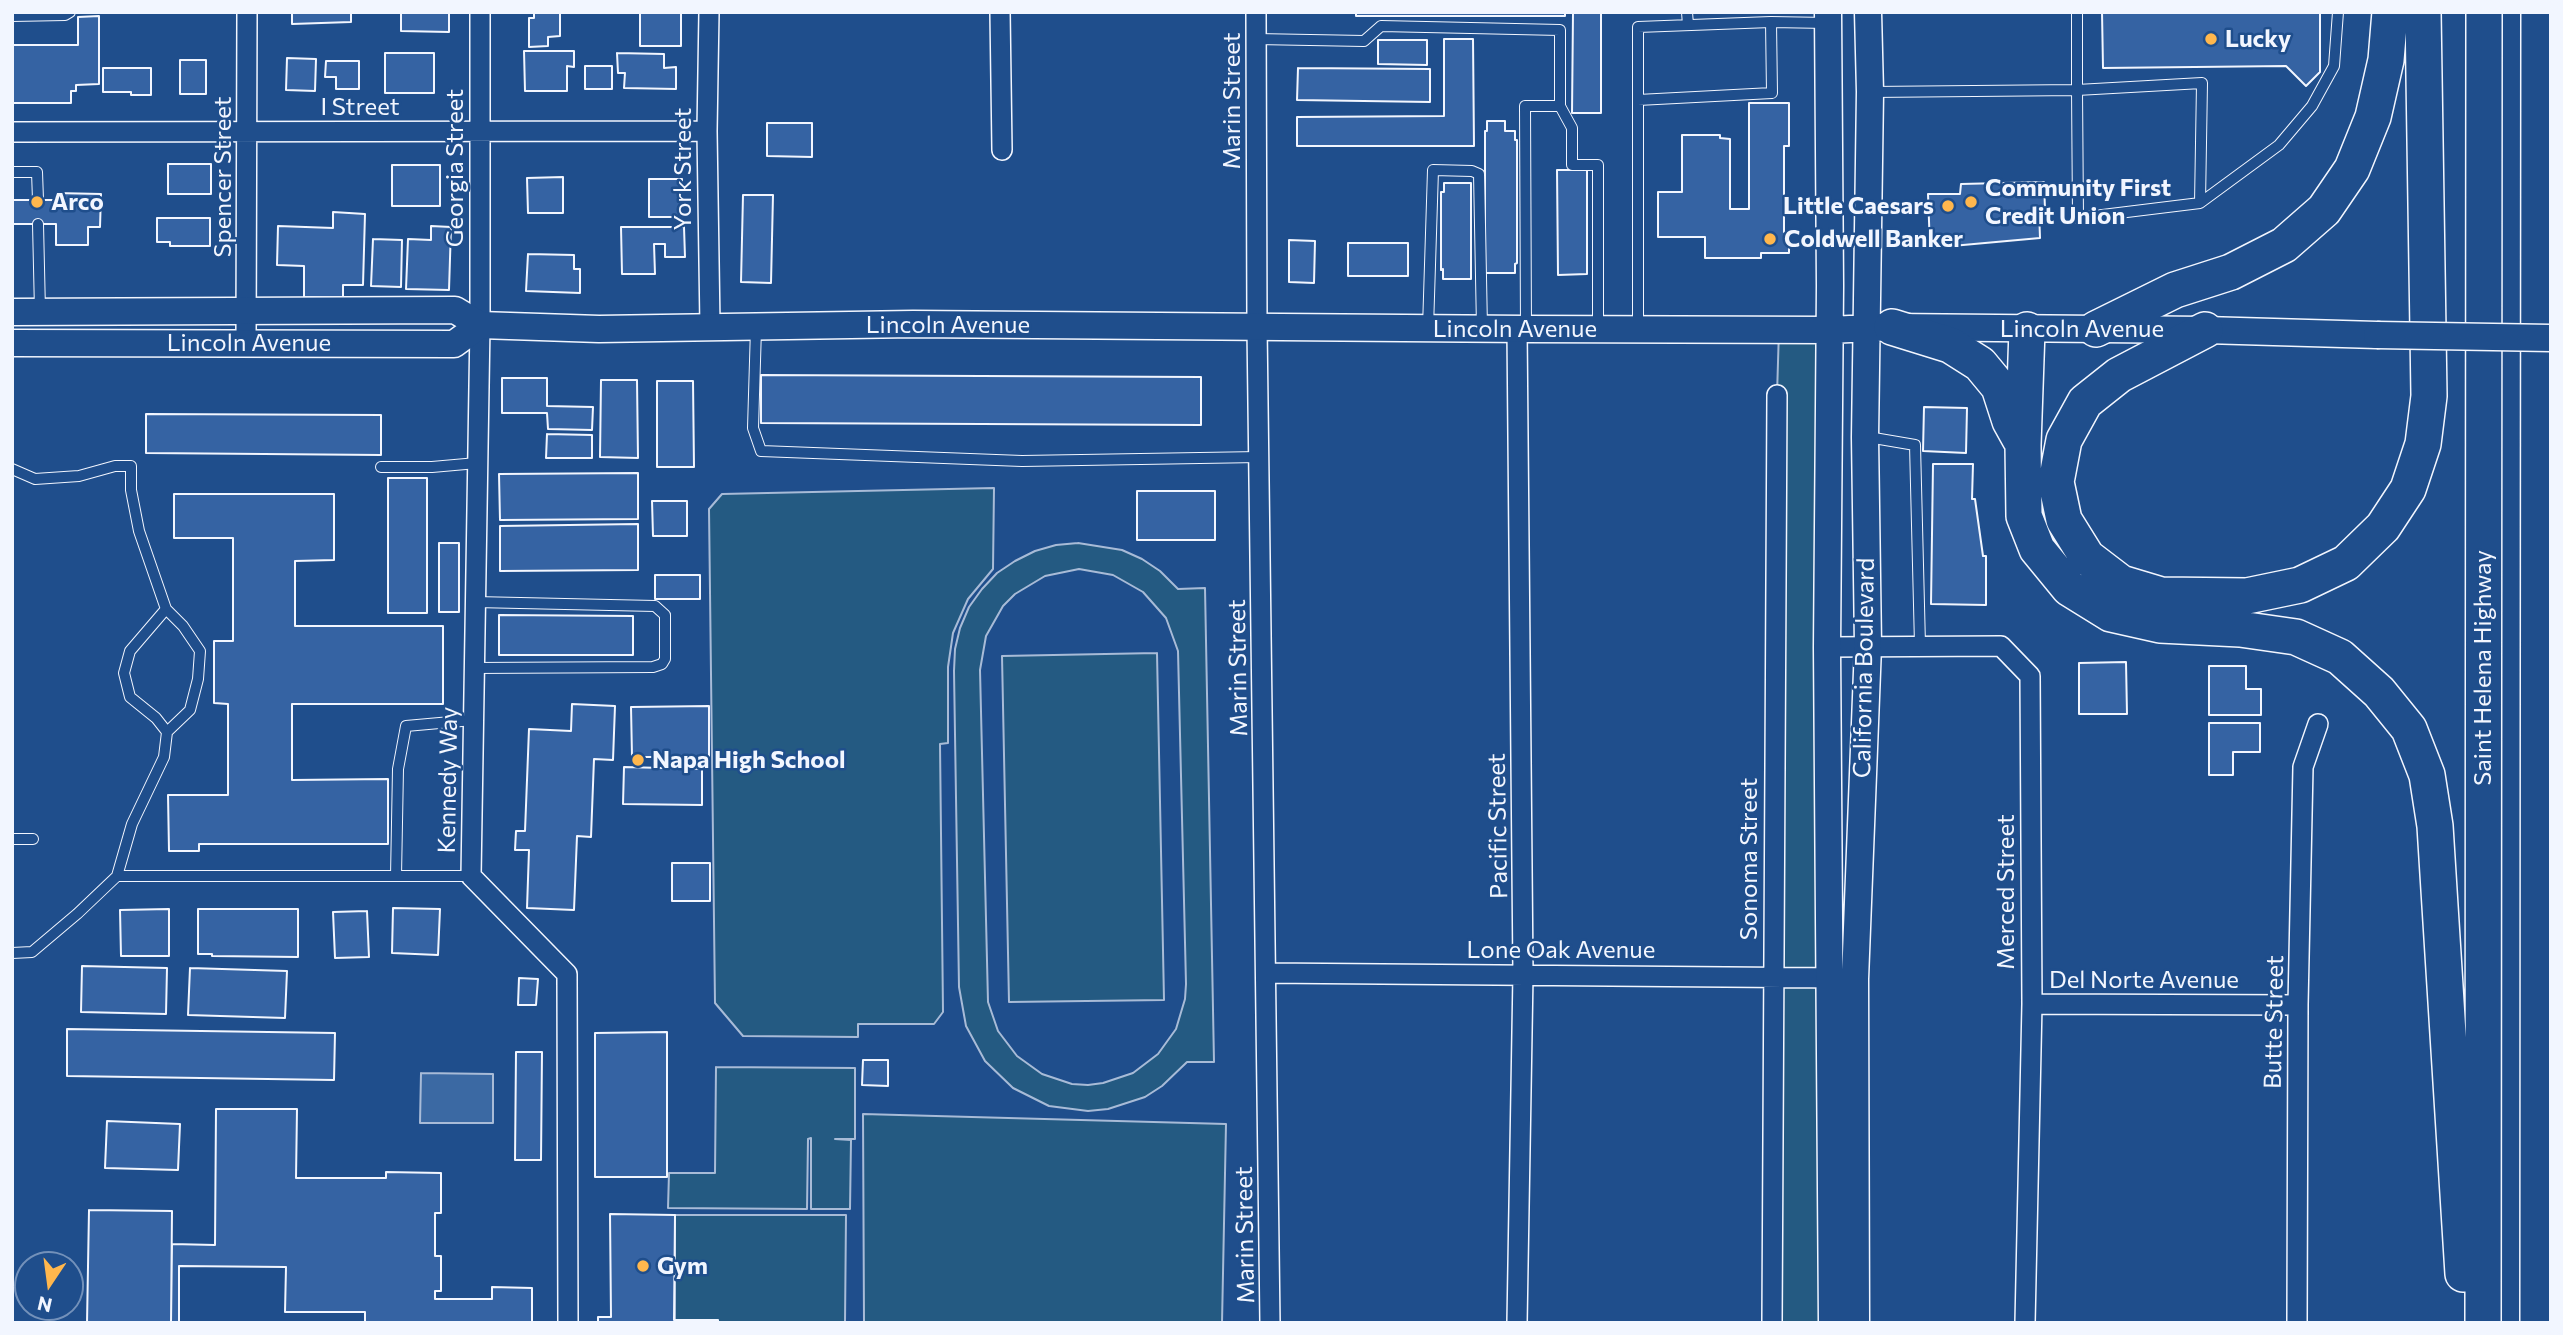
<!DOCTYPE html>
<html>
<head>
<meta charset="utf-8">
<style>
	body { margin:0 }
	#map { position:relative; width:2563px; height:1335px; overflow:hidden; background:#1f4e8c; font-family:Commissioner,sans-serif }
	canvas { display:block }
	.frame { position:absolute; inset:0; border:14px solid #f2f6ff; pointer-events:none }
	.north { position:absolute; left:14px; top:1251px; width:70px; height:70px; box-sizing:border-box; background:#1f4e8c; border:2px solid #7391ba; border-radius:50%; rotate:193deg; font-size:19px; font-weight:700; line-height:28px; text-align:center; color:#f2f6ff }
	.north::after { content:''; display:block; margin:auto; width:24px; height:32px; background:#ffb74d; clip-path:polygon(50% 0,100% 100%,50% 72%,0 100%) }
</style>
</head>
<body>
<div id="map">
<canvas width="2563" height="1335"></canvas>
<div class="frame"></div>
<div class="north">N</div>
</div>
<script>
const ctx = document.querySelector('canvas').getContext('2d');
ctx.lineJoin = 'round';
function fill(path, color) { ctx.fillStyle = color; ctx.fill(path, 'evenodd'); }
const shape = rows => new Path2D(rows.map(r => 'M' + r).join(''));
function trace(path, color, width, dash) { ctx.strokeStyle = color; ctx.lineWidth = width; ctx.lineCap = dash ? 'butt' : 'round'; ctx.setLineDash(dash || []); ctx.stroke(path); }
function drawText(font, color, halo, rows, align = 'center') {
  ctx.font = font + ' Commissioner,sans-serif'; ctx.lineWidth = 5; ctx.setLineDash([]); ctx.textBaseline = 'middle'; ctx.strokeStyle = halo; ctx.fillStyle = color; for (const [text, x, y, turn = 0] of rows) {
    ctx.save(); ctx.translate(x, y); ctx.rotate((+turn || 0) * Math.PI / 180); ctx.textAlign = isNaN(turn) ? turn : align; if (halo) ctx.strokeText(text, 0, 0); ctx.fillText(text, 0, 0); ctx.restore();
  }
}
const green = shape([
	[1779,329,1829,330,1832,1323,1772,1323,1777,395,1779,329],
	[994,488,993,569,968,599,953,633,948,667,948,743,940,744,943,1012,934,1024,858,1024,858,1037,743,1036,715,1003,709,509,722,494,994,488],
	[1078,543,1122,550,1142,559,1160,571,1178,589,1205,588,1214,1062,1187,1062,1162,1086,1145,1097,1108,1109,1088,1111,1049,1106,1013,1088,985,1061,966,1026,959,987,954,671,955,649,960,628,969,607,982,589,997,573,1015,561,1035,551,1056,545,1078,543],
	[1079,569,1113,575,1143,592,1166,618,1178,651,1186,984,1185,999,1176,1029,1158,1054,1133,1073,1103,1083,1088,1085,1072,1084,1042,1074,1017,1056,998,1031,988,1002,980,670,986,636,1003,606,1015,594,1045,576,1079,569],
	[1157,653,1164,1000,1009,1002,1002,656,1157,653],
	[716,1067,855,1068,855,1139,835,1139,851,1140,850,1209,811,1209,811,1138,808,1139,807,1209,668,1208,669,1173,715,1173,716,1067],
	[863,1114,1226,1124,1222,1323,864,1323,863,1114],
	[675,1215,846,1215,845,1323,718,1323,675,1320,675,1215]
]);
fill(green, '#245a82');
trace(green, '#a8bbd7', 2);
const water = shape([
	[421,1073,493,1074,493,1123,420,1123,421,1073]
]);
fill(water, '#3b69a3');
trace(water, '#a8bbd7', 2);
const building = shape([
	[292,12,351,12,351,22,292,24,292,12],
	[401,12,449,12,449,32,401,31,401,12],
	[534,12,560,12,560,36,548,37,548,46,529,47,529,18,534,18,534,12],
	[640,12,681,12,681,46,640,46,640,12],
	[1356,12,1565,12,1565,16,1356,16,1356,12],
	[1573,12,1601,12,1601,113,1572,113,1573,12],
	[2102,12,2320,12,2320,72,2306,86,2286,66,2103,68,2102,12],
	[99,16,99,84,76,85,76,91,71,91,71,103,12,103,12,45,78,45,78,17,99,16],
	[1444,39,1473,39,1474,146,1297,146,1297,117,1444,116,1444,39],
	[1378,40,1427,40,1427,65,1378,64,1378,40],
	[524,51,574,51,574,67,567,66,567,91,525,91,524,51],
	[385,53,434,53,434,93,385,93,385,53],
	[617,53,664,54,664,68,676,67,676,89,624,88,625,73,618,73,617,53],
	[287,58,316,59,315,91,286,90,287,58],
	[180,60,206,60,206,94,180,94,180,60],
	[326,61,359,61,359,89,336,89,336,77,325,77,326,61],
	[585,66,612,66,612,89,585,89,585,66],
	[103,68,151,68,151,95,131,95,131,92,103,92,103,68],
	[1298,68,1430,69,1430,102,1297,100,1298,68],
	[1749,103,1789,103,1789,146,1784,146,1784,232,1789,232,1789,253,1761,253,1761,258,1705,258,1705,237,1658,237,1658,192,1682,192,1682,135,1720,135,1720,138,1730,139,1730,209,1749,209,1749,103],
	[1487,121,1505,121,1505,131,1515,131,1515,140,1517,140,1517,263,1515,264,1515,273,1485,273,1485,131,1487,131,1487,121],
	[767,123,812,123,812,157,767,156,767,123],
	[168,164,211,164,211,194,168,194,168,164],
	[392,165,440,165,440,206,392,206,392,165],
	[1557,170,1587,170,1587,274,1558,275,1557,170],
	[563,177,563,213,528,213,527,178,563,177],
	[649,179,682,179,682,217,649,217,649,179],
	[2044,182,2045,209,2039,209,2040,238,1930,248,1928,194,1960,194,1961,184,2044,182],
	[1444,183,1471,183,1471,279,1443,279,1443,269,1441,270,1441,192,1444,192,1444,183],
	[56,193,101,194,100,227,88,227,88,245,56,245,56,224,12,224,12,200,56,200,56,193],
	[743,195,773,195,771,283,741,282,743,195],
	[333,212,365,214,363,285,343,285,343,298,304,297,304,266,277,265,278,226,333,228,333,212],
	[157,218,210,218,210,246,170,246,170,242,157,242,157,218],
	[431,226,451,227,449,290,406,289,408,239,431,240,431,226],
	[621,227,684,227,685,257,665,257,665,244,654,244,655,274,622,274,621,227],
	[373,239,402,240,401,287,371,286,373,239],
	[1289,240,1315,241,1314,283,1289,282,1289,240],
	[1348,243,1408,243,1408,276,1348,276,1348,243],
	[528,254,574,255,574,269,580,269,580,293,526,291,528,254],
	[761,375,1201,377,1201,425,761,423,761,375],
	[502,378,547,378,547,406,593,407,592,430,548,429,547,413,502,413,502,378],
	[601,380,637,380,638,458,600,457,601,380],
	[657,381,693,381,694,467,657,467,657,381],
	[1924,407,1967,408,1966,453,1923,451,1924,407],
	[146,414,381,415,381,455,146,453,146,414],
	[547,434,592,435,592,458,546,458,547,434],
	[1933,464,1973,464,1972,499,1975,499,1983,556,1986,556,1986,605,1931,604,1933,464],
	[638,473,638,519,500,520,499,474,638,473],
	[388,478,427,478,427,613,388,613,388,478],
	[1137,491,1215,491,1215,540,1137,540,1137,491],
	[174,494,334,494,334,560,295,561,295,626,443,626,443,704,292,704,292,780,388,779,388,844,199,844,199,851,169,851,168,795,228,795,228,704,214,703,214,641,233,641,233,538,174,538,174,494],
	[652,501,687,501,687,536,653,536,652,501],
	[638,524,638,570,500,571,500,526,638,524],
	[439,543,459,543,459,612,439,612,439,543],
	[655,575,700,575,700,599,655,599,655,575],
	[499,615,633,616,633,655,499,655,499,615],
	[2126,662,2127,714,2079,714,2079,663,2126,662],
	[2209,666,2246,666,2246,689,2261,689,2261,715,2209,715,2209,666],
	[572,704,615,706,613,760,594,759,591,837,577,836,574,910,527,908,529,850,515,850,516,831,525,831,529,729,571,731,572,704],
	[709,706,709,757,632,757,631,707,709,706],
	[2209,723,2260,723,2260,752,2233,752,2233,775,2209,775,2209,723],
	[624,767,702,769,702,805,623,804,624,767],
	[672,863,710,863,710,901,672,901,672,863],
	[393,908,440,909,438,955,392,953,393,908],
	[169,909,169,956,121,956,120,910,169,909],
	[198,909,298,909,298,957,212,956,212,954,198,954,198,909],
	[367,911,369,957,335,958,333,912,367,911],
	[82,966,167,968,166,1014,81,1012,82,966],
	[190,968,287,971,285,1018,188,1015,190,968],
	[519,978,538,979,536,1005,518,1005,519,978],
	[67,1029,335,1033,334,1080,67,1076,67,1029],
	[667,1032,667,1177,595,1177,595,1033,667,1032],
	[516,1052,542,1052,541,1160,515,1160,516,1052],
	[863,1060,888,1060,888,1086,862,1085,863,1060],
	[216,1109,297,1109,296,1178,386,1178,386,1172,441,1173,441,1213,435,1213,435,1256,441,1256,441,1291,435,1291,435,1299,492,1299,492,1287,532,1288,532,1323,365,1323,365,1312,285,1312,286,1267,179,1266,179,1323,171,1323,172,1244,215,1245,216,1109],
	[107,1121,180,1124,178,1170,105,1168,107,1121],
	[89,1210,172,1211,171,1323,87,1323,89,1210],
	[610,1214,675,1215,674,1320,718,1320,718,1323,598,1323,598,1317,611,1317,610,1214]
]);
fill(building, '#3563a3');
trace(building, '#f2f6ff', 2);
const lane = shape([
	[1687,12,1688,25],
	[2077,12,2077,90,2202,83,2200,203],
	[12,16,65,15,70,12],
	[1256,39,1364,41,1381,26,1560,30,1560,106,1525,106,1526,329],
	[1871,92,2077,90,2078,218,2200,203,2279,145,2312,106,2334,66,2338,12],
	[1638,100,1772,93,1771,22],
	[1560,106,1572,128,1572,165,1598,165,1598,329],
	[12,172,37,172,38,200],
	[38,224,40,311],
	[756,328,753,428,761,451,1022,461,1259,457],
	[1428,328,1433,170,1472,171,1479,174,1482,328],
	[1638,329,1638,27,1771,22,1827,23],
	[1868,437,1915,445,1920,645],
	[381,467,432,467,477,463],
	[12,469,35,479,79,476,115,466,131,466,131,490,139,531,166,609,183,626,200,651,198,679,190,710,167,732,164,757,132,824,117,876],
	[166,609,130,651,124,673,130,697,156,718,167,732],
	[474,668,653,667,662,664,665,659,665,615,655,606,475,602],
	[12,839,33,839],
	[396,876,398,769,406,726,473,720],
	[12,953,32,952,77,914,117,876,471,876]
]);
const street = shape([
	[480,12,480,325,471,876,567,974,568,1323],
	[709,12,707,131,710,326],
	[1000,12,1002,150],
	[1256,12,1257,327,1270,1323],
	[12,132,707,131],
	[246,342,247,12],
	[1827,647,2001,646,2030,676,2032,1004,2025,1323],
	[1267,973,1840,978],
	[2032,1004,2298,1005],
	[1517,1323,1523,974,1517,329],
	[1772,1323,1777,395],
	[2297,1323,2298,1005,2303,767,2318,724]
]);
const secondary = shape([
	[1828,12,1830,286,1827,647,1832,1323],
	[12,312,455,310,480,325,599,329,913,324,1526,329,1829,330,1892,327,2205,330,2377,335],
	[12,343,454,344,480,325],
	[1856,1323,1855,979,1868,646,1865,437,1870,92,1868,12]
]);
const highway = shape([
	[1892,327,1950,345,1980,364,1999,387,2010,421,2020,439],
	[2096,329,2175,290,2231,272,2284,245,2324,210,2352,169,2373,117,2386,60,2390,12],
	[2027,330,2023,445,2024,516,2037,549,2069,588,2111,614,2160,625,2240,629,2296,637,2340,657,2379,692,2409,729,2427,775,2435,826,2463,1274],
	[2205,330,2119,375,2085,402,2064,440,2056,482,2064,520,2087,557,2121,583,2161,595,2247,596,2300,585,2346,563,2383,527,2408,489,2423,444,2429,396,2423,12],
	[2483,1323,2484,12],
	[2538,1323,2539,12]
]);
trace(lane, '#f2f6ff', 12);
trace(street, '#f2f6ff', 22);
trace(secondary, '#f2f6ff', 29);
trace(highway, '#f2f6ff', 38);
trace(lane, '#1f4e8c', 10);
trace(street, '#1f4e8c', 19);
trace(secondary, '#1f4e8c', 26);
trace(highway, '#1f4e8c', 35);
const secondaryBridge = shape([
	[2377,335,2551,338]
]);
trace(secondaryBridge, '#f2f6ff', 29, []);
trace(secondaryBridge, '#1f4e8c', 26);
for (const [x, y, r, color] of [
	[2211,39,7,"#ffb74d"],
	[37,202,7,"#ffb74d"],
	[1971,202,7,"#ffb74d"],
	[1948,206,7,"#ffb74d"],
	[1770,239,7,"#ffb74d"],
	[638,760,7,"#ffb74d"],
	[643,1266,7,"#ffb74d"]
]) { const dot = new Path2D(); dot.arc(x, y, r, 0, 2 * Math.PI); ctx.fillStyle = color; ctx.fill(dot); trace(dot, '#1f4e8c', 2.5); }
drawText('bold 24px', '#f2f6ff', '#1f4e8c', [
	["Lucky",2225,39],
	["Community First",1985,188],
	["Credit Union",1985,216],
	["Arco",51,202],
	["Little Caesars",1934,206,"right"],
	["Coldwell Banker",1784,239],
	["Napa High School",652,760],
	["Gym",657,1266]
], 'left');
drawText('24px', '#f2f6ff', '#1f4e8c', [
	["Marin Street",1232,101,-90],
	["I Street",360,107],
	["Georgia Street",455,168,-90],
	["York Street",683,169,-90],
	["Spencer Street",223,177,-90],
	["Lincoln Avenue",948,325],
	["Lincoln Avenue",1515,329],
	["Lincoln Avenue",2082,329],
	["Lincoln Avenue",249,343],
	["Marin Street",1238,668,-91],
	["California Boulevard",1864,668,-89],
	["Saint Helena Highway",2483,668,-90],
	["Kennedy Way",448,780,-89],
	["Pacific Street",1498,826,-91],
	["Sonoma Street",1749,859,-90],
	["Merced Street",2006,892,-90],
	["Lone Oak Avenue",1561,950],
	["Del Norte Avenue",2144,980],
	["Butte Street",2274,1022,-89],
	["Marin Street",1245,1235,-91]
]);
</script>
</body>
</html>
